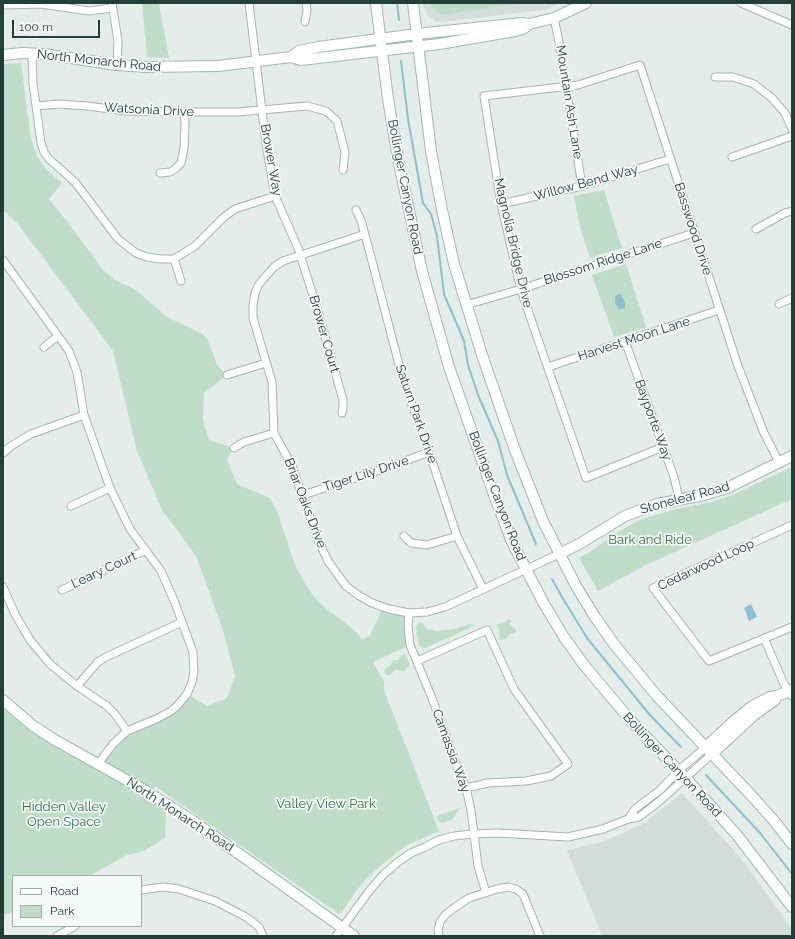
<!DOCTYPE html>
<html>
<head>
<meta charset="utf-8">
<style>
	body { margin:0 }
	#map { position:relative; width:795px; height:939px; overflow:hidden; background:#e4edea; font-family:Raleway,sans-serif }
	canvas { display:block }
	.frame { position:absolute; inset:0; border:4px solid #243e39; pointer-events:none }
	.legend { position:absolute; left:12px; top:875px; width:130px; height:52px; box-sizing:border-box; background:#f5faf8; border:1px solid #a1afac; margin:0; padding:5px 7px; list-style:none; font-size:12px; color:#243e39 }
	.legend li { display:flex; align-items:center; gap:8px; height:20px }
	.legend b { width:20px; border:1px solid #a1afac }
	.scale { position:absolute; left:12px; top:20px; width:88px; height:18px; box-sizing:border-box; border:2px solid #243e39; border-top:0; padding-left:5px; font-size:12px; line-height:14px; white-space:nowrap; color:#243e39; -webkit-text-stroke:3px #f5faf8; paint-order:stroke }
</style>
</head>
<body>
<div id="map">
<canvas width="795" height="939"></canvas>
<div class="frame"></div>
<ul class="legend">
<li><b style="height:5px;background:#fff"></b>Road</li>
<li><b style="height:11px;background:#bfddc9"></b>Park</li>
</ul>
<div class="scale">100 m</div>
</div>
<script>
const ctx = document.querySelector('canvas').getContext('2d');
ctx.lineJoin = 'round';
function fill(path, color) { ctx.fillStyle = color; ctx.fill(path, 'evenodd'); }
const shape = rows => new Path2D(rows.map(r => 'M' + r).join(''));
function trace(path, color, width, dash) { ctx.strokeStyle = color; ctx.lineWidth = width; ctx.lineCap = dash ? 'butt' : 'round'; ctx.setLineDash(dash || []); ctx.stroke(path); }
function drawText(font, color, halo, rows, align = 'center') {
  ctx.font = font + ' Raleway,sans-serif'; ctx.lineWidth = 3.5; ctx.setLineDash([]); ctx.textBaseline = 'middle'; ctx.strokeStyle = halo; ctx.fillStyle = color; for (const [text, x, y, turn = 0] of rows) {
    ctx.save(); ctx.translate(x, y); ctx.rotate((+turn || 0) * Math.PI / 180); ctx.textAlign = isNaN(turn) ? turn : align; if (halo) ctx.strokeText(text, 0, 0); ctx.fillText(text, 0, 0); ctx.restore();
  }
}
fill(shape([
	[422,3,563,3,544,10,441,22,436,21,427,15],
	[682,793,743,861,792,929,792,936,602,936,567,850,603,842,643,824]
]), '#d3ddd9');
fill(shape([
	[142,3,159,3,169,58,147,57],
	[430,3,526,3,441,15,432,7],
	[21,63,31,139,37,156,46,169,62,183,49,199,69,224,103,270,115,280,136,290,167,317,203,334,209,342,217,365,227,375,204,393,203,420,209,440,234,448,227,460,237,484,270,498,277,511,296,568,312,594,324,607,353,629,362,639,370,636,383,607,409,613,410,645,373,662,384,682,384,690,439,831,407,845,385,862,367,878,356,891,342,912,339,914,156,787,146,791,163,802,166,814,165,838,144,851,127,855,89,876,13,876,13,912,3,915,3,700,98,764,127,731,156,719,187,694,207,706,227,698,235,676,223,630,196,556,162,510,137,451,113,351,18,224,3,210,3,64],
	[604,190,622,248,590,258,580,227,574,196],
	[626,264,646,327,614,337,592,275],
	[792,467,792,499,646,565,598,591,579,558,590,552,616,533,642,519,676,509,711,502,730,496],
	[508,619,511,620,510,625,516,630,516,633,510,634,506,639,500,640,499,630,496,625,505,622],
	[423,622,424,626,428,629,437,631,454,629,470,624,476,625,425,648,419,646,416,626,419,623],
	[405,654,410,665,404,671,396,670,390,675,386,675,384,672,385,668,391,665,393,660,398,660,402,655],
	[463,807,463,808,458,810,455,816,451,820,442,823,438,821,437,816]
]), '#bfddc9');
fill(shape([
	[618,294,621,295,625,302,625,308,619,310,615,303,615,297],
	[751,604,757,617,749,621,744,608]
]), '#8fc0cf');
trace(shape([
	[397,3,399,20],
	[401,61,408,119,423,203,431,214,437,236,444,294,464,341,468,365,478,395,498,441,507,475,536,544],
	[552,579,562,597,587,638,649,714,681,747],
	[706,775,760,833,792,874]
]), '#8fc0cf', 2);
const street = shape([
	[112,3,118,41,117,65],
	[249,3,266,144,275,196,298,248,317,308,343,400,343,407,342,413],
	[741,3,792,25],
	[3,5,41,4,89,11,112,8],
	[554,18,558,37,582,186],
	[305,22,307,10,306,3],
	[32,54,33,84,41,143,44,152,49,159,75,182,118,239,136,253,147,257,160,259,174,259,195,246,224,217,235,209,275,196],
	[715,77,733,77,754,84,772,98,785,113,792,129],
	[36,106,59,104,87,106,126,111,184,112,238,112,307,106,326,111,337,121,345,152,343,170],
	[732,157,792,136],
	[160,173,170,172,175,169,181,163,184,148,185,123,184,112],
	[501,204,582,186,670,159],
	[356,210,361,220,372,261,403,380,429,452,457,536,483,589],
	[756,229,785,213,792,211],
	[365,234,283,261,274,267,259,284,255,293,253,305,253,318,272,382,274,433,292,466,318,540,328,561,346,586,358,595,372,603,389,609,409,613,427,612,445,607,559,554],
	[174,259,181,281],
	[3,260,69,351,77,372,84,415,110,488,130,529,161,571,175,603,193,652,194,672,192,682,187,694,176,707,171,711,156,719,127,731,113,744,98,764],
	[779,304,792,298],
	[466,305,521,289,694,233],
	[625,341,674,477,679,499],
	[44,347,58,336],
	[548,367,719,310],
	[227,375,266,363],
	[663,447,586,478,524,299,519,281,501,204,484,96,578,85,640,65,738,366,764,433,779,462],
	[234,448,244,442,274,433],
	[3,453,11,446,31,434,84,415],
	[303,495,389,467,429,452],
	[71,506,110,488],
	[792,525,653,588,709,661,792,627],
	[404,536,411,543,427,545,457,536],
	[3,587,15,614,30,640,50,664,77,686,107,706,115,714,127,731],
	[62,590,146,550],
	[409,613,408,626,410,645,432,698,454,759,466,788,471,810,478,866,486,893],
	[764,638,784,684,792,696],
	[417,661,487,630,514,689,568,764,551,776,526,781,488,783,466,788],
	[77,686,98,662,106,657,182,622],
	[628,819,635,809,660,790,678,771,706,747],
	[141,890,163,887,179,889,215,901,246,917,259,927,263,936],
	[57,936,75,926],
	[336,936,370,890,383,875,398,862,411,853,423,848,439,840,454,836,473,834,498,833,568,837,603,829,628,819,639,817,647,811,662,799,712,754],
	[439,936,438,930,440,922,445,915,454,908,469,898,497,889,508,887,516,889,523,894,540,936]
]);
const secondary = shape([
	[376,3,388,99,398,159,422,271,449,367,493,492,512,542,544,604,564,637,584,665,632,722,691,784,737,835,792,907],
	[413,3,431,151,442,210,454,264,483,358,515,450,543,521,576,586,595,617,614,644,657,696,751,795,775,822,792,844],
	[3,55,22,53,44,54,117,65,146,67,218,66,291,57,301,60,439,44,515,31,523,29,529,24],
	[291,57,299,51,318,47,417,34,522,23,529,24,554,18,586,3],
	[559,554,581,543,625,516,657,504,704,495,727,488,792,456],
	[3,700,32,725,55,740,146,791,193,821,354,936],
	[706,747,734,721,751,707,770,697,777,696,792,690],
	[712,754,754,715,775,700]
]);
trace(street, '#a7b5b1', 9);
trace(secondary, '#a3b8b3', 12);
trace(street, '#fff', 7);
trace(secondary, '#fff', 10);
drawText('13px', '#243e39', '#f5faf8', [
	["North Monarch Road",99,61,6],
	["Mountain Ash Lane",569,102,81],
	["Watsonia Drive",149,110,3],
	["Brower Way",271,160,80],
	["Willow Bend Way",586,183,-15],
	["Bollinger Canyon Road",405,187,79],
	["Basswood Drive",693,229,72],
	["Magnolia Bridge Drive",513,243,77],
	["Blossom Ridge Lane",603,262,-18],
	["Brower Court",324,334,74],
	["Harvest Moon Lane",634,339,-18],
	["Saturn Park Drive",416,414,71],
	["Bayporte Way",653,420,70],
	["Tiger Lily Drive",366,474,-18],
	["Bollinger Canyon Road",497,496,69],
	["Stoneleaf Road",685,498,-15],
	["Briar Oaks Drive",305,503,69],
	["Cedarwood Loop",706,565,-25],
	["Leary Court",104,570,-25],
	["Camassia Way",451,751,70],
	["Bollinger Canyon Road",672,765,47],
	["North Monarch Road",180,815,33]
]);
drawText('13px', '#307350', '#f5faf8', [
	["Bark and Ride",650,540],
	["Valley View Park",326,804],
	["Hidden Valley",64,807],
	["Open Space",64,822]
]);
</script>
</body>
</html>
